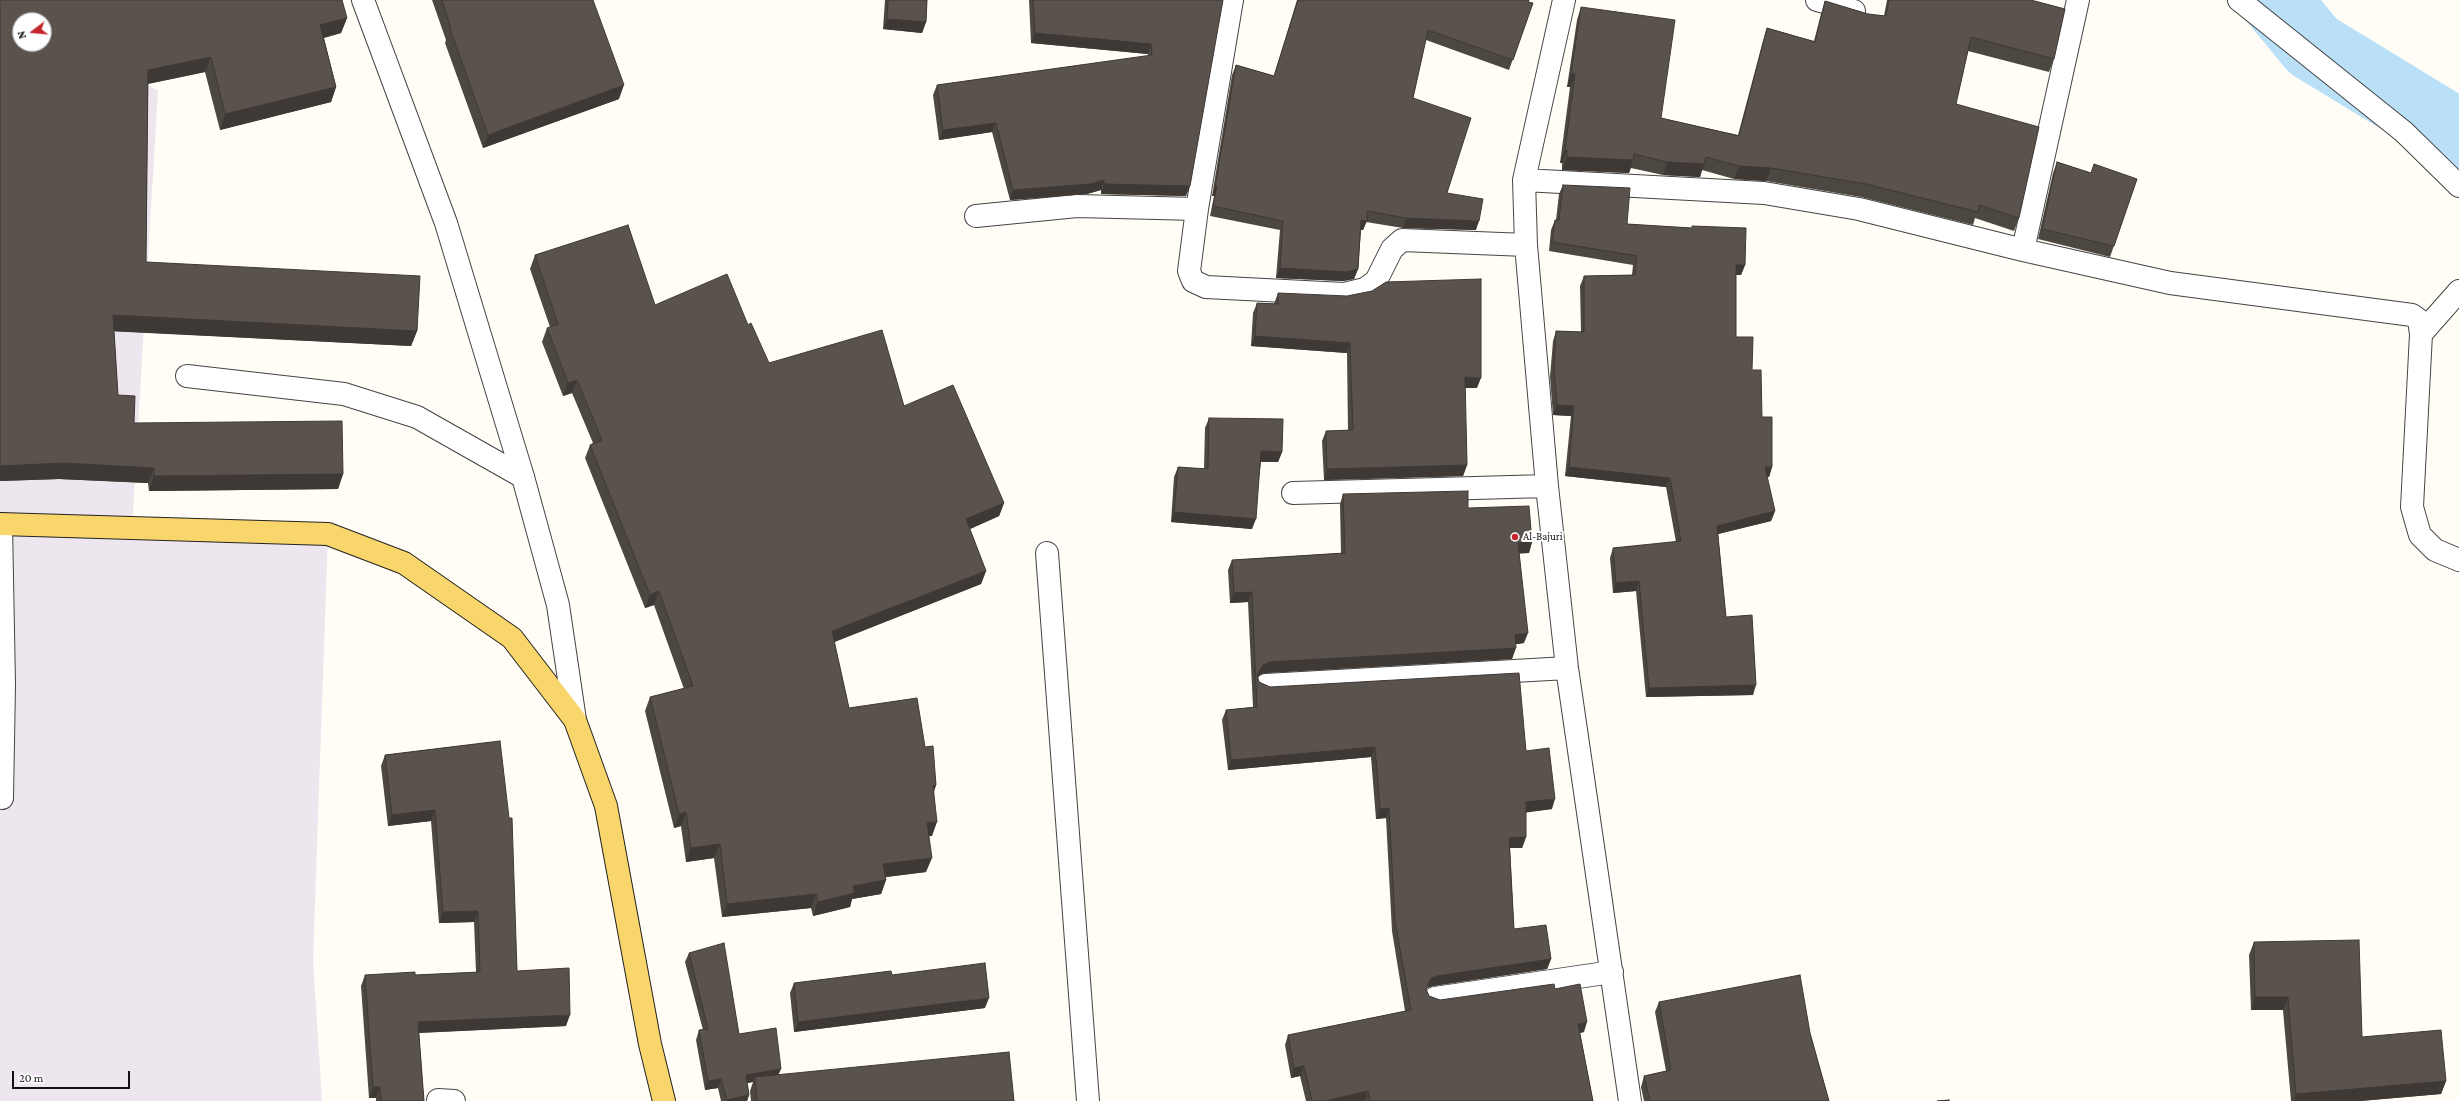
<!DOCTYPE html>
<html>
<head>
<meta charset="utf-8">
<style>
	body { margin:0 }
	#map { position:relative; width:2459px; height:1101px; overflow:hidden; background:#fffdf5; font-family:"Crimson Pro",serif }
	canvas { display:block }
	.north { position:absolute; left:12px; top:12px; width:40px; height:40px; box-sizing:border-box; background:#fff; border:1px solid #a0a0a0; border-radius:50%; rotate:254deg; font-size:11px; font-weight:700; line-height:16px; text-align:center; color:#111 }
	.north::after { content:''; display:block; margin:auto; width:14px; height:18px; background:#c4262e; clip-path:polygon(50% 0,100% 100%,50% 72%,0 100%) }
	.scale { position:absolute; left:12px; top:1071px; width:118px; height:18px; box-sizing:border-box; border:2px solid #111; border-top:0; padding-left:5px; font-size:12px; line-height:14px; white-space:nowrap; color:#111; -webkit-text-stroke:3px #fff; paint-order:stroke }
</style>
</head>
<body>
<div id="map">
<canvas width="2459" height="1101"></canvas>
<div class="north">N</div>
<div class="scale">20 m</div>
</div>
<script>
const ctx = document.querySelector('canvas').getContext('2d');
ctx.lineJoin = 'round';
function fill(path, color) { ctx.fillStyle = color; ctx.fill(path, 'evenodd'); }
const shape = rows => new Path2D(rows.map(r => 'M' + r).join(''));
function trace(path, color, width, dash) { ctx.strokeStyle = color; ctx.lineWidth = width; ctx.lineCap = dash ? 'butt' : 'round'; ctx.setLineDash(dash || []); ctx.stroke(path); }
function drawText(font, color, halo, rows, align = 'center') {
  ctx.font = font + ' "Crimson Pro",serif'; ctx.lineWidth = 4; ctx.setLineDash([]); ctx.textBaseline = 'middle'; ctx.strokeStyle = halo; ctx.fillStyle = color; for (const [text, x, y, turn = 0] of rows) {
    ctx.save(); ctx.translate(x, y); ctx.rotate((+turn || 0) * Math.PI / 180); ctx.textAlign = isNaN(turn) ? turn : align; if (halo) ctx.strokeText(text, 0, 0); ctx.fillText(text, 0, 0); ctx.restore();
  }
}
fill(shape([
	[0,0,59,0,72,53,158,90,132,528,328,534,313,960,322,1101,0,1101],
	[20,20,44,20,44,44,20,44]
]), '#eee6ef');
trace(shape([
	[2275,0,2313,46,2459,135]
]), '#b9e0f7', 71);
const service = shape([
	[1817,0,1854,11],
	[187,376,344,394,417,417,523,477],
	[1,524,4,684,2,798],
	[438,1100,454,1101]
]);
const minor = shape([
	[363,0,446,223,523,477,558,605,575,720],
	[1232,0,1197,209,1189,271,1193,281,1206,287,1344,294,1365,289,1376,281,1392,249,1402,240,1526,245],
	[1564,0,1524,180,1526,245,1547,486,1567,668,1630,1101],
	[2239,0,2404,132,2459,186],
	[1524,180,1764,193,1859,209,2023,250,2170,283,2412,315,2419,320,2421,334,2412,507,2420,535,2435,550,2459,560],
	[976,216,1077,206,1197,209],
	[2023,250,2078,0],
	[2421,334,2459,291],
	[1293,493,1547,486],
	[1047,553,1088,1101],
	[1266,685,1567,668],
	[1435,998,1612,972]
]);
const primary = shape([
	[0,524,328,534,404,563,512,638,575,720,606,806,650,1044,664,1101]
]);
trace(service, '#444', 24);
trace(minor, '#444', 24);
trace(primary, '#222', 24);
trace(service, '#fff', 22);
trace(minor, '#fff', 22);
trace(primary, '#f9d66b', 22);
fill(shape([
	[0,0,347,18,341,33,324,38,336,87,331,102,220,130,205,72,148,84,146,262,417,331,411,346,114,331,118,395,134,423,343,474,338,489,149,491,148,483,59,479,0,481],
	[432,0,593,0,619,99,483,148,445,43,446,40],
	[885,0,927,0,926,22,922,33,883,29],
	[1029,0,1223,0,1186,196,1101,194,1101,190,1087,194,1010,200,992,132,939,140,933,95,937,85,1148,56,1148,54,1031,43],
	[1297,0,1529,0,1528,2,1533,3,1509,70,1426,40,1413,98,1447,193,1476,230,1403,228,1366,222,1363,230,1361,230,1358,269,1354,279,1343,281,1276,278,1280,230,1210,216,1214,196,1212,196,1232,75,1236,65,1274,76],
	[1887,0,2031,0,2054,59,2049,72,1968,51,1956,104,2019,218,2014,231,1975,218,1973,225,1861,197,1766,181,1734,179,1702,170,1700,177,1663,175,1631,168,1629,173,1562,170,1562,163,1560,163,1570,87,1567,87,1577,20,1581,7,1661,118,1738,135,1763,41,1767,28,1814,41,1821,14,1825,1,1868,14,1884,16],
	[2057,162,2091,173,2137,179,2110,257,2038,239,2053,173],
	[1563,185,1627,224,1692,228,1692,226,1745,265,1741,275,1736,275,1736,337,1752,370,1772,467,1769,477,1767,477,1775,511,1771,521,1718,534,1726,617,1753,695,1646,697,1636,591,1613,593,1610,558,1613,548,1676,542,1666,487,1565,476,1571,416,1553,415,1550,377,1553,341,1556,331,1581,332,1580,286,1584,276,1632,275,1633,265,1549,251,1551,230,1555,220,1556,220,1559,194],
	[535,255,655,305,748,325,769,363,904,406,1004,503,999,516,970,529,986,571,981,584,834,642,849,708,925,747,936,785,934,792,932,836,929,836,926,872,886,877,886,880,881,894,852,899,850,907,813,916,811,908,722,917,714,858,686,862,681,826,674,828,645,711,650,697,684,689,654,605,645,608,585,458,590,445,593,443,572,393,563,396,542,342,547,328,550,327,530,269],
	[1278,293,1477,388,1465,388,1467,465,1463,476,1324,480,1322,441,1326,431,1348,430,1347,353,1251,346,1253,313,1257,303,1274,304],
	[1209,418,1282,452,1278,462,1261,462,1252,529,1171,522,1174,477,1178,467,1204,469,1205,428],
	[1343,494,1468,508,1532,542,1529,553,1519,553,1524,643,1516,644,1512,659,1265,673,1259,675,1258,677,1259,682,1270,687,1526,751,1552,809,1526,812,1526,837,1522,848,1510,848,1514,929,1551,959,1547,969,1433,986,1427,988,1426,990,1429,996,1440,1000,1555,989,1584,1032,1580,1033,1593,1101,1306,1101,1300,1076,1291,1078,1285,1045,1288,1035,1405,1011,1392,931,1386,818,1376,819,1371,757,1228,770,1222,720,1226,710,1253,707,1248,602,1230,603,1228,570,1232,560,1341,553,1340,504],
	[500,741,517,971,566,1026,419,1033,424,1101,376,1101,376,1098,369,1098,361,986,365,975,415,975,476,972,474,922,439,923,431,821,388,826,381,766,385,755],
	[2254,942,2362,1037,2446,1081,2441,1094,2360,1101,2291,1101,2283,1010,2251,1010,2249,955],
	[689,953,739,1034,779,1075,1014,1101,751,1101,750,1091,753,1082,747,1083,749,1095,747,1101,721,1101,718,1088,705,1090,696,1040,699,1030,703,1030,685,962],
	[892,975,985,1008,794,1032,790,993,794,983],
	[1659,1002,1810,1033,1829,1101,1644,1101,1641,1087,1644,1076,1666,1071,1655,1012]
]), '#4d4742');
fill(shape([
	[347,18,341,33,315,40,320,25],
	[887,19,926,22,922,33,883,29],
	[1035,33,1151,44,1148,54,1031,43],
	[211,57,205,72,142,85,148,70],
	[1571,74,1575,74,1570,87,1567,87],
	[624,85,619,99,483,148,488,135],
	[336,87,331,102,220,130,225,114],
	[996,123,992,132,939,140,943,130],
	[1565,150,1567,150,1562,163,1560,163],
	[1567,157,1633,160,1629,173,1562,170],
	[1667,162,1704,164,1700,177,1663,175],
	[1739,166,1771,168,1766,181,1734,179],
	[1104,180,1101,190,1087,194,1010,200,1013,190],
	[1104,184,1190,186,1186,196,1101,194],
	[1217,186,1214,196,1212,196,1215,187],
	[1406,218,1479,221,1476,230,1403,228],
	[1361,220,1367,221,1363,230,1358,230],
	[1736,265,1745,265,1741,275,1733,275],
	[1280,268,1358,269,1354,279,1343,281,1276,278],
	[113,315,417,331,411,346,107,331],
	[1255,336,1350,343,1347,353,1251,346],
	[1465,377,1481,378,1477,388,1461,388],
	[577,380,572,393,563,396,568,383],
	[1557,405,1574,406,1571,416,1553,415],
	[1261,451,1282,452,1278,462,1258,461],
	[64,463,154,468,148,483,59,479,0,481,0,466],
	[1467,465,1463,476,1324,480,1327,469],
	[1569,467,1670,478,1666,487,1565,476],
	[1765,467,1772,467,1769,477,1761,477],
	[343,474,338,489,149,491,154,476],
	[1004,503,999,516,961,533,966,519],
	[1775,511,1771,521,1714,535,1717,526],
	[1174,512,1256,519,1252,529,1171,522],
	[1532,542,1529,553,1515,554,1518,543],
	[986,571,981,584,827,645,832,631],
	[1639,581,1636,591,1613,593,1616,583],
	[659,591,654,605,645,608,650,595],
	[1252,592,1248,602,1230,603,1234,593],
	[1528,633,1524,643,1511,645,1515,635],
	[1516,648,1512,659,1265,673,1259,675,1256,681,1257,675,1263,665,1269,662],
	[1756,685,1753,695,1646,697,1649,688],
	[1375,747,1371,757,1228,770,1231,760],
	[936,785,931,799,933,786],
	[1555,799,1552,809,1523,813,1526,802],
	[1389,808,1386,818,1376,819,1380,809],
	[435,810,431,821,388,826,392,815],
	[686,812,681,826,674,828,679,814],
	[937,822,932,836,922,837,927,823],
	[1526,837,1522,848,1505,848,1509,838],
	[720,844,714,858,686,862,691,848],
	[932,858,926,872,878,878,883,864],
	[886,880,881,894,852,899,850,907,813,916,818,902,853,886],
	[816,894,811,908,722,917,727,904],
	[478,911,474,922,439,923,443,912],
	[1551,959,1547,969,1433,986,1427,988,1423,999,1431,978,1437,976],
	[2255,997,2288,997,2283,1010,2251,1010],
	[989,998,985,1008,794,1032,798,1022],
	[570,1015,566,1026,414,1033,418,1022],
	[1587,1022,1584,1032,1574,1034,1578,1024],
	[1304,1066,1300,1076,1291,1078,1294,1068],
	[781,1069,777,1078,755,1077,753,1082,742,1084,746,1075],
	[721,1079,718,1088,705,1090,708,1081],
	[2446,1081,2441,1094,2360,1101,2294,1101,2296,1094],
	[373,1087,380,1087,376,1098,369,1098],
	[1368,1091,1364,1101,1325,1101],
	[749,1095,747,1101,726,1101,727,1100]
]), '#3f3936');
const building = shape([
	[0,0,342,0,347,18,320,25,336,87,225,114,211,57,148,70,146,262,420,276,417,331,113,315,118,395,135,396,134,423,342,421,343,474,154,476,154,468,64,463,0,466,0,0],
	[20,20,44,20,44,44,20,44,20,20],
	[442,0,593,0,624,85,488,135,450,29,451,29,442,0],
	[888,0,927,0,926,22,887,19,888,0],
	[1033,0,1223,0,1190,186,1104,184,1104,180,1090,184,1013,190,996,123,943,130,937,85,1152,55,1151,44,1035,33,1033,0],
	[1298,0,1529,0,1528,2,1533,3,1513,60,1428,30,1413,98,1471,118,1447,193,1483,199,1479,221,1406,218,1367,211,1367,221,1361,220,1358,269,1346,272,1280,268,1283,221,1213,206,1217,186,1215,187,1236,65,1274,76,1298,0],
	[1889,0,2031,0,2065,9,2054,59,1971,37,1956,104,2039,127,2019,218,1979,205,1978,212,1866,184,1771,168,1739,166,1706,157,1704,164,1667,162,1634,154,1633,160,1567,157,1567,150,1565,150,1575,74,1571,74,1581,7,1675,20,1661,118,1739,136,1767,28,1815,42,1825,1,1868,14,1886,16,1889,0],
	[2057,162,2091,173,2094,164,2137,179,2114,246,2042,229,2057,162],
	[1563,185,1630,188,1627,224,1692,228,1692,226,1746,228,1745,265,1736,265,1736,337,1753,337,1752,370,1761,370,1762,417,1772,417,1772,467,1765,467,1775,511,1717,526,1726,617,1752,615,1756,685,1649,688,1639,581,1616,583,1613,548,1681,541,1670,478,1569,467,1574,406,1557,405,1554,368,1556,331,1584,332,1584,276,1635,275,1637,256,1552,242,1555,220,1559,220,1563,185],
	[628,225,655,305,727,274,748,325,751,323,769,363,882,330,904,406,953,385,1004,503,966,519,986,571,832,631,849,708,917,698,925,747,933,746,936,785,933,786,937,822,927,823,932,858,883,864,886,880,853,886,855,893,818,902,816,894,727,904,720,844,691,848,686,812,679,814,650,697,693,686,659,591,650,595,590,445,602,440,577,380,568,383,547,328,558,324,535,255,628,225],
	[1481,279,1481,378,1465,377,1467,465,1327,469,1326,431,1353,430,1350,343,1255,336,1257,303,1278,304,1278,293,1347,296,1372,291,1386,282,1481,279],
	[1209,418,1283,419,1282,452,1261,451,1256,519,1174,512,1178,467,1208,469,1209,418],
	[1468,491,1468,508,1529,506,1532,542,1518,543,1528,633,1515,635,1516,648,1269,662,1263,665,1257,675,1259,682,1270,687,1519,673,1526,751,1549,748,1555,799,1526,802,1526,837,1509,838,1514,929,1546,925,1551,959,1437,976,1431,978,1426,989,1429,996,1440,1000,1554,984,1555,989,1580,984,1587,1022,1578,1024,1593,1101,1370,1101,1368,1091,1325,1101,1312,1101,1304,1066,1294,1068,1288,1035,1411,1010,1395,921,1389,808,1380,809,1375,747,1231,760,1226,710,1257,707,1252,592,1234,593,1232,560,1345,553,1343,494,1468,491],
	[500,741,509,818,512,818,517,971,569,968,570,1015,418,1022,424,1101,381,1101,380,1087,373,1087,365,975,415,972,415,975,480,972,478,911,443,912,435,810,392,815,385,755,500,741],
	[2359,940,2362,1037,2441,1030,2446,1081,2296,1094,2288,997,2255,997,2254,942,2359,940],
	[724,943,739,1034,776,1028,781,1069,746,1075,749,1095,727,1100,721,1079,708,1081,699,1030,708,1029,689,953,724,943],
	[985,963,989,998,798,1022,794,983,891,971,892,975,985,963],
	[1800,975,1810,1033,1829,1101,1650,1101,1644,1076,1671,1070,1659,1002,1800,975],
	[1009,1052,1014,1101,757,1101,755,1077,1009,1052],
	[1949,1100,1949,1101,1937,1101,1949,1100]
]);
fill(building, '#5a524d');
trace(building, '#3f3936', 1);
for (const [x, y, r, color] of [
	[1515,537,4,"#c4262e"]
]) { const dot = new Path2D(); dot.arc(x, y, r, 0, 2 * Math.PI); ctx.fillStyle = color; ctx.fill(dot); trace(dot, '#fff', 1.5); }
drawText('11px', '#111', '#fff', [
	["Al-Bajuri",1523,537]
], 'left');
</script>
</body>
</html>
